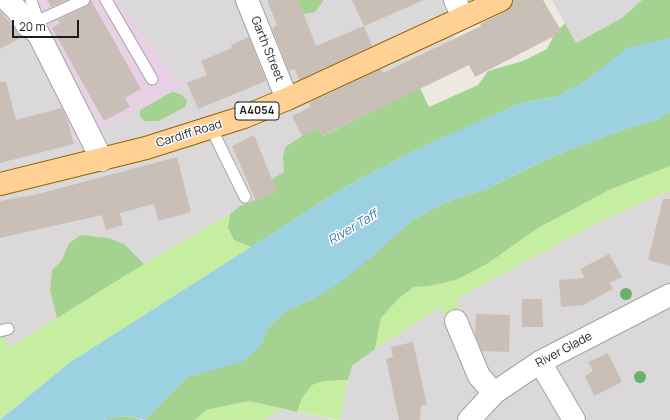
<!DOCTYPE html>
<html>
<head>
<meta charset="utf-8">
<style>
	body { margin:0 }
	#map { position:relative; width:670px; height:420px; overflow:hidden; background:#eeeae0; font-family:Manrope,sans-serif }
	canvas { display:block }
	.scale { position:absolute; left:12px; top:20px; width:67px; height:18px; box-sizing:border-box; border:2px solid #1c1c1c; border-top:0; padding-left:5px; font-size:12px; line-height:14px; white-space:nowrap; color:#1c1c1c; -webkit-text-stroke:3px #fff; paint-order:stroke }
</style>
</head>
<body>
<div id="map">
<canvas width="670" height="420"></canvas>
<div class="scale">20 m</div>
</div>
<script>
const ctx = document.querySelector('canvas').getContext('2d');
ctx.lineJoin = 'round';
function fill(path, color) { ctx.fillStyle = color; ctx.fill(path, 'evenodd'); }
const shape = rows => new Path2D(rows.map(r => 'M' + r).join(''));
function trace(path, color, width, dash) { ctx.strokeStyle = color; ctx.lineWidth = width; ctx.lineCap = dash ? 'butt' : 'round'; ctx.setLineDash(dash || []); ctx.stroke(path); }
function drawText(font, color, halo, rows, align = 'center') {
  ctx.font = font + ' Manrope,sans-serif'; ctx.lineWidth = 3; ctx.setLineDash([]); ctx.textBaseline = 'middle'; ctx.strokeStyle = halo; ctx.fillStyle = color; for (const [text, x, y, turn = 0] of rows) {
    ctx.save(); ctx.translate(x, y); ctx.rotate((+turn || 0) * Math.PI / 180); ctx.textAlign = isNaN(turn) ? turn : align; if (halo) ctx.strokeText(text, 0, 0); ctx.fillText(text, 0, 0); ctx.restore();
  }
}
fill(shape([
	[0,0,501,0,448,24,469,65,322,136,318,128,302,136,285,147,283,157,284,172,277,192,240,206,230,214,144,264,124,244,110,238,81,235,69,243,62,260,52,270,50,291,57,318,8,349,0,350],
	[552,0,656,0,576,43],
	[670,190,670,420,340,420,351,367,375,349,442,307,463,317,456,299,595,224],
	[282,409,334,420,264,420]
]), '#dad8d8');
fill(shape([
	[0,0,117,0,177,80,187,83,74,144,64,107,25,35,0,49]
]), '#e8d1e4');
fill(shape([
	[670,166,670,190,595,224,456,299,464,317,448,323,441,307,375,349,381,318,399,298,414,287,429,286,456,280,487,264,538,228,609,190],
	[230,214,228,228,234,240,251,247,69,363,0,420,0,322,8,348,144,264],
	[348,380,340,420,297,412,302,398,311,385,323,381],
	[249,401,282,409,264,420,195,420,206,410]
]), '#c6eea0');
fill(shape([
	[298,0,324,0,315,12,303,14],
	[642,0,670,0,670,38,653,43,604,68,582,83,559,96,521,103,409,153,340,190,251,247,234,240,228,228,230,214,240,206,276,192,271,180,284,172,283,157,285,147,302,136,318,128,323,136,420,88,429,107,478,85,488,71,523,61,547,49,555,33,565,23,576,43,622,18],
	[172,92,180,94,187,100,185,107,158,121,144,121,140,116,140,110],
	[670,112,670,166,609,190,538,228,487,264,456,280,429,286,414,287,399,298,381,318,375,349,352,366,348,380,323,381,312,385,302,398,297,412,249,401,206,410,195,420,145,420,187,377,214,369,259,348,269,326,288,310,317,297,413,220,444,203,484,190,549,158,622,130,658,119],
	[81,235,109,238,124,244,144,264,57,318,50,291,52,270,62,260,69,243],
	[124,416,142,420,103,420]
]), '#a4d290');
fill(shape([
	[670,38,670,112,658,119,622,130,549,158,484,190,444,203,413,220,372,257,342,281,317,297,288,310,269,326,259,348,242,362,187,377,145,420,124,416,103,420,0,420,69,363,340,190,409,153,479,121,521,103,559,96,582,83,629,47]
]), '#9bd1e1');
fill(shape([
	[47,0,67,0,51,7],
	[91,0,141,89,125,98,130,107,104,121,52,28,60,23,58,20,87,6],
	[267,0,298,0,316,46,364,26,372,46,299,80,295,69,289,71,272,28,277,25],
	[352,0,424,0,364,26],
	[513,0,543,0,562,32,475,77,469,65,322,136,318,128,302,136,292,116,311,107,309,103,381,69,383,73,481,26,480,24,507,11,511,7],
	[0,11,22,37,0,49],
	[249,37,266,81,198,109,187,83,207,75,201,61,232,48,231,45],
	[0,82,6,82,16,120,62,108,67,119,74,144,0,163],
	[254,135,277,192,256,201,232,146],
	[177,157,191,212,158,221,154,204,120,213,123,225,106,230,102,215,0,238,0,201,38,194],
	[663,199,670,199,670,266,648,260],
	[609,254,622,277,610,283,613,289,583,305,561,307,559,280,585,278,580,269],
	[522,299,542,299,543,327,522,327],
	[476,314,510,315,509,352,482,351,475,335],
	[413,342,427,405,421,406,420,420,399,420,386,359,393,357,391,347],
	[608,353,622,382,594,396,585,376,593,371,588,362]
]), '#cabfb6');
const service = shape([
	[31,0,38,21,38,29],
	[106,0,152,79],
	[38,21,84,0],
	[211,128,245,197],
	[0,331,8,329]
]);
const minor = shape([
	[7,0,17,10,28,26,38,33,102,160],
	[247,0,287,99],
	[455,0,463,17],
	[456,321,479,376,494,393],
	[540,362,574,420],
	[469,420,494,393,540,362,670,295]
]);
const primary = shape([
	[0,184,146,148,244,117,287,99,501,0]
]);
trace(service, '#a3a3a3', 13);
trace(minor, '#a3a3a3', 24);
trace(primary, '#936300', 24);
trace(service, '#fff', 11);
trace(minor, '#fff', 22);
trace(primary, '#ffd194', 22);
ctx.fillStyle = '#6cb16b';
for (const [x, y] of [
	[626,294],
	[640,377]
]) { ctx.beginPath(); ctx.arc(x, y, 6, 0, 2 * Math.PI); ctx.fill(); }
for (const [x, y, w] of [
	[257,111,44]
]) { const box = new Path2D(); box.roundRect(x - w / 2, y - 9, w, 18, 3); ctx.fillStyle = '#fff'; ctx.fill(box); trace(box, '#1c1c1c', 1); }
drawText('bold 11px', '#1c1c1c', null, [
	["A4054",257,111]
]);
drawText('12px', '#1c1c1c', '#fff', [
	["Garth Street",267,49,68],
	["Cardiff Road",189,134,-17],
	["River Glade",564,350,-28]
]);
drawText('italic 13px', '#407ab3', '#fff', [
	["River Taff",353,228,-31]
]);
</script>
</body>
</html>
